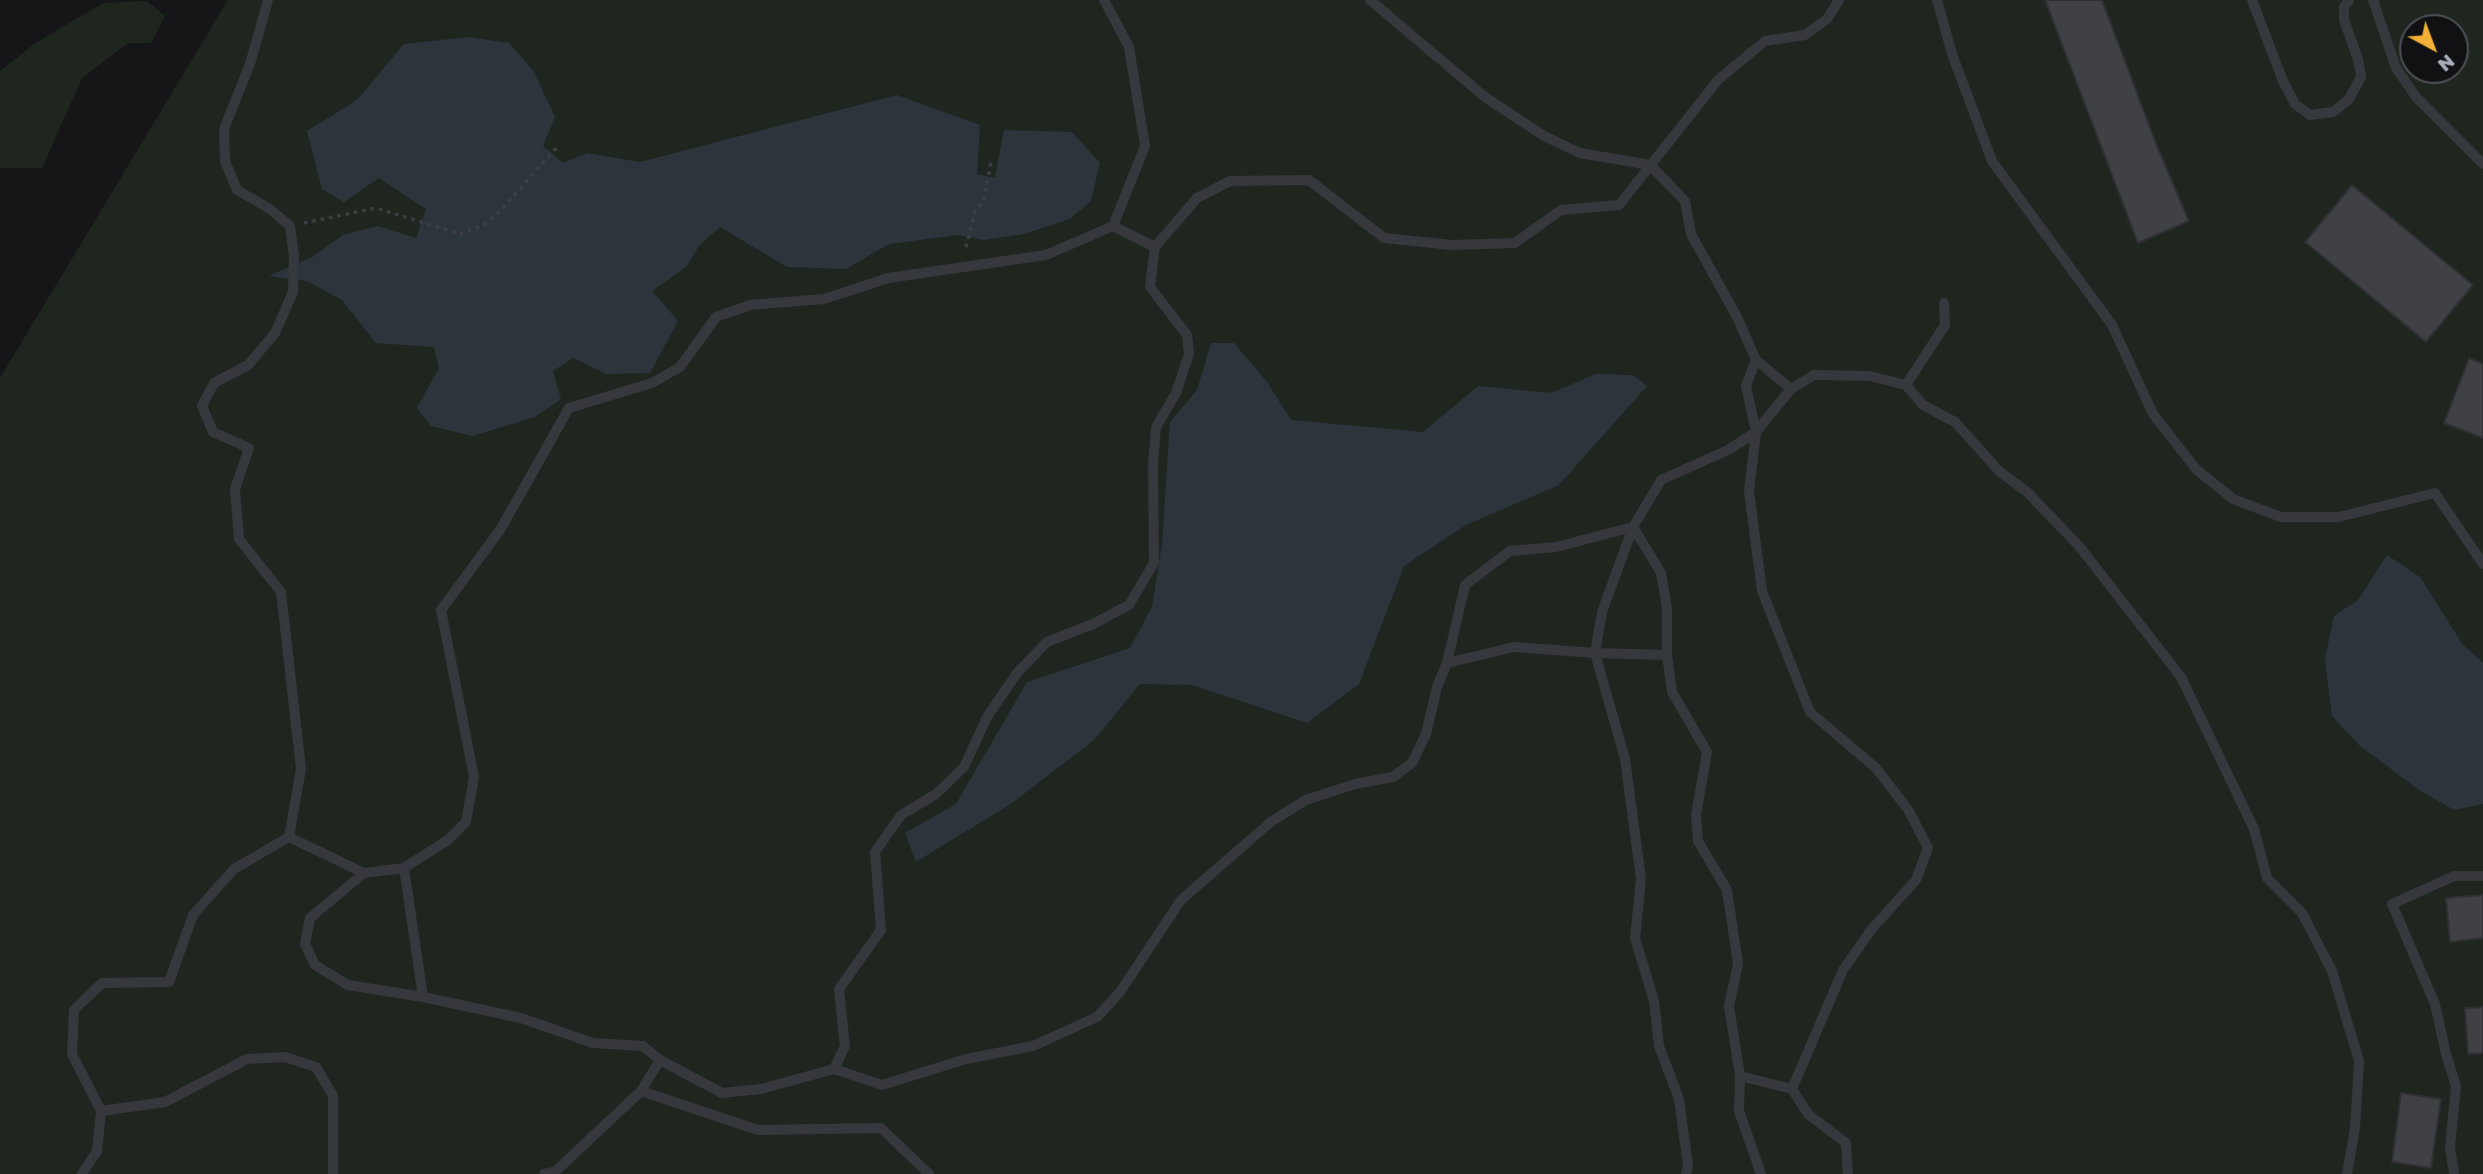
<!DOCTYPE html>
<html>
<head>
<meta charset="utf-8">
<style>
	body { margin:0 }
	#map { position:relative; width:2483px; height:1174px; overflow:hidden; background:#161618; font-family:"Golos Text",sans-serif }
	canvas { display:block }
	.north { position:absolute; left:2399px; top:14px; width:70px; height:70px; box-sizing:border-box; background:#111113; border:2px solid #4d4f55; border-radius:50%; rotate:139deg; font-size:19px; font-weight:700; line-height:28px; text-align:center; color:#a8adb8 }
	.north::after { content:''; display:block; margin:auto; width:24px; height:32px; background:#f2b134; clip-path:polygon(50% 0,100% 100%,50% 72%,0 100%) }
</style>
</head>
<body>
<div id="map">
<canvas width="2483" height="1174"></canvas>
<div class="north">N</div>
</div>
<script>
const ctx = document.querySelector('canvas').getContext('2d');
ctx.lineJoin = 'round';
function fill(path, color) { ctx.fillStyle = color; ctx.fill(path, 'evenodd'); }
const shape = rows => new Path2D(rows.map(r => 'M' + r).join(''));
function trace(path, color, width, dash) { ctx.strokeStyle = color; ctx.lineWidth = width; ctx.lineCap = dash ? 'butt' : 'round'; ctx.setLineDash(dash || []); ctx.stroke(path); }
fill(shape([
	[228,0,2483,0,2483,1174,0,1174,0,378],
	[2413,28,2455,28,2455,70,2413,70],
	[147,1,165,16,151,43,128,43,82,78,42,168,0,168,0,71,34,44,103,3]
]), '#1e261f');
fill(shape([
	[468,37,509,43,534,72,555,117,543,146,563,163,588,153,640,162,897,95,980,125,977,174,995,178,1004,130,1072,132,1100,163,1091,201,1070,219,1024,234,983,240,959,235,889,244,846,269,787,267,720,227,699,246,686,267,652,291,678,321,650,373,607,374,573,358,553,371,561,399,535,417,472,436,431,426,417,408,439,368,434,347,376,343,342,300,307,281,269,276,312,257,343,235,378,226,416,238,426,209,379,178,344,202,322,189,307,131,357,100,404,44],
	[1211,343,1234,343,1267,382,1291,420,1423,432,1478,386,1551,393,1596,374,1633,375,1647,386,1559,485,1466,525,1404,566,1359,684,1307,723,1192,685,1140,684,1094,740,1012,803,916,862,905,833,956,804,1027,682,1130,648,1152,607,1162,544,1170,422,1197,390],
	[2387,555,2420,577,2463,645,2483,663,2483,804,2454,810,2419,790,2359,745,2332,716,2325,659,2334,616,2358,600]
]), '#2c353c');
const building = shape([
	[2045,0,2102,0,2155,141,2189,221,2138,243,2045,0],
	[2352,185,2473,285,2426,342,2305,242,2352,185],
	[2469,358,2483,364,2483,438,2444,423,2469,358],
	[2483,895,2483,938,2450,942,2446,898,2483,895],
	[2483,1007,2483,1053,2468,1054,2465,1008,2483,1007],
	[2401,1093,2441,1099,2431,1168,2392,1162,2401,1093]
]);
fill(building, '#404145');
trace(building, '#303034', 2);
trace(shape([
	[304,223,376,208,460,234,484,225,500,211,558,146],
	[966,247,975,212,984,199,991,162]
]), '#3d3f44', 3.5, [3.5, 5]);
trace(shape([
	[1104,0,1129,47,1145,146,1113,226,1046,255,888,278,824,299,750,305,716,317,680,367,652,383,569,408,500,530,441,610,474,777,466,822,448,840,404,868,423,997,521,1018,593,1043,643,1046,660,1060,722,1093,761,1089,834,1069,845,1046,839,989,881,930,875,852,901,815,936,794,964,767,987,717,1017,673,1047,642,1093,624,1129,605,1154,563,1153,464,1156,427,1176,393,1189,354,1187,335,1150,287,1155,247,1197,198,1230,181,1309,180,1384,238,1452,245,1515,243,1561,210,1619,205,1718,80,1765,41,1805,35,1827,19,1839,0],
	[1370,0,1485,97,1544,136,1580,153,1650,165,1685,201,1691,234,1737,317,1756,360],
	[1937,0,1952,54,1992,161,2112,325,2153,414,2196,469,2233,499,2281,517,2339,517,2435,493,2483,564],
	[2252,0,2283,81,2295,104,2310,115,2333,112,2349,99,2361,77,2358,59,2344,20,2344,7,2349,0],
	[2373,0,2396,68,2416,97,2483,164],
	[1113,226,1155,247],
	[1906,385,1945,325,1944,303],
	[1791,389,1756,360,1746,386,1756,432,1791,389,1814,375,1870,376,1906,385,1923,405,1955,422,1999,471,2027,492,2079,546,2181,677,2254,829,2267,878,2302,913,2332,971,2359,1061,2355,1128,2347,1174],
	[1756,432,1749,491,1762,591,1810,712,1876,768,1909,811,1928,848,1916,880,1871,930,1843,970,1792,1089,1808,1114,1846,1143,1848,1174],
	[1633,527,1661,573,1667,608,1667,655,1672,692,1707,752,1696,815,1698,841,1727,890,1738,964,1729,1006,1740,1076,1792,1089],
	[1447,663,1514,647,1595,653,1667,655],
	[289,837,364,873,404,868],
	[364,873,310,918,305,944,315,965,348,985,423,997],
	[834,1069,882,1085,966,1059,1033,1046,1097,1017,1120,992,1181,900,1272,821,1306,800,1355,784,1393,777,1412,763,1426,734,1437,687,1447,663,1465,585,1510,551,1556,547,1633,527],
	[1740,1076,1739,1111,1761,1174],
	[641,1091,660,1060],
	[101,1111,165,1102,247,1059,285,1057,316,1067,333,1096,333,1174],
	[82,1174,97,1151,101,1111,72,1054,74,1010,102,983,169,982,193,915,234,869,289,837,301,769,281,592,239,539,235,489,249,448,213,432,202,406,214,383,248,365,275,333,293,292,294,256,290,226,270,209,237,190,225,161,224,129,250,64,268,0],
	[544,1174,556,1171,641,1091,758,1130,881,1128,929,1174],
	[1686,1174,1688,1166,1679,1099,1659,1046,1654,1001,1635,938,1641,879,1625,759,1595,653,1602,612,1633,527,1661,480,1728,450,1756,432],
	[2454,1174,2450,1147,2456,1086,2446,1054,2435,1004,2392,904,2454,876,2483,876]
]), '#37383d', 10);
</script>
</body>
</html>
